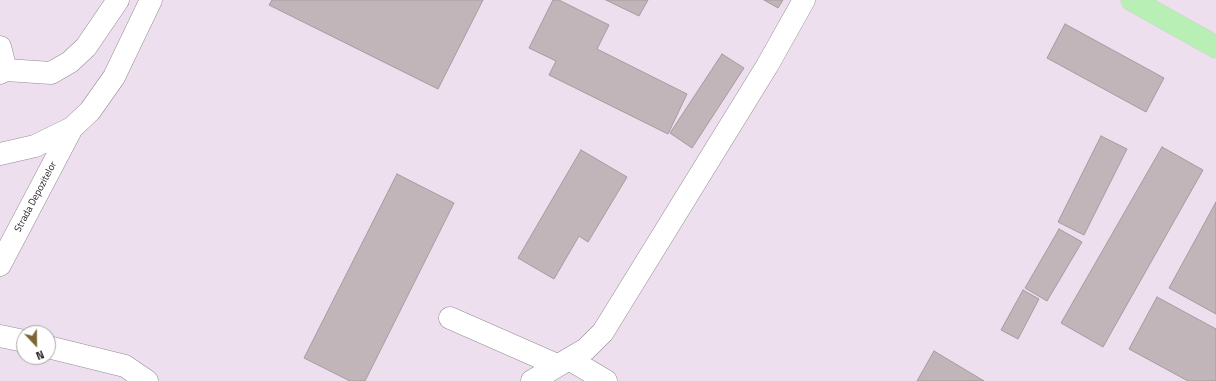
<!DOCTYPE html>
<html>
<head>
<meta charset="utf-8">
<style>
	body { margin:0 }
	#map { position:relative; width:1216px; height:381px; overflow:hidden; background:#f7eef7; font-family:"Titillium Web",sans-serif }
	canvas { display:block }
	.north { position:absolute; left:16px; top:325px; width:40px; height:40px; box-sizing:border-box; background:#fff; border:1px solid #a6a4a6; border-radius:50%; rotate:158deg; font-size:11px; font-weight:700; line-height:16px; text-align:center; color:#201c20 }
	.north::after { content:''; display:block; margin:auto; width:14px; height:18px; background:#7b6535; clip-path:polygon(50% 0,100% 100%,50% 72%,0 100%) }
</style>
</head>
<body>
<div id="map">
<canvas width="1216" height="381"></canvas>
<div class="north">N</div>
</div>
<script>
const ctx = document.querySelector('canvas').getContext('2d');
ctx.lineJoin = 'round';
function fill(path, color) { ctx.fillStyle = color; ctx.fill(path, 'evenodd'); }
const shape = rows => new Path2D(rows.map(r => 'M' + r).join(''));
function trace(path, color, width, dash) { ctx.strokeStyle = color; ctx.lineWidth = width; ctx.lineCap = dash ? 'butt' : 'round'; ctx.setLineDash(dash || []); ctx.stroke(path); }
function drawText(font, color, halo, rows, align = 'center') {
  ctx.font = font + ' "Titillium Web",sans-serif'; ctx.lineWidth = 3.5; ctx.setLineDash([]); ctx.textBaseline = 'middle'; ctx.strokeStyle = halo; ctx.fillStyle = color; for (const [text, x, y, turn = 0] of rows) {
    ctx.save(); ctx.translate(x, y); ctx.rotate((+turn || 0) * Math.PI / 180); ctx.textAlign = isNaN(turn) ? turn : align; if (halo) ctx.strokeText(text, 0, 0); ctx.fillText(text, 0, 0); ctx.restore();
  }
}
fill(shape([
	[0,0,1216,0,1216,381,0,381],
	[24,333,48,333,48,357,24,357]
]), '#eddfee');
const building = shape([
	[272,0,483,0,438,89,269,5,272,0],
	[553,0,559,0,609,25,597,49,687,94,668,134,549,75,556,61,529,48,553,0],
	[606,0,648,0,639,16,606,0],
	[764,0,783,0,778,8,764,0],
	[1065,24,1164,78,1146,112,1047,58,1065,24],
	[722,54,744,68,692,148,670,133,722,54],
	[1101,136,1127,149,1084,235,1058,222,1101,136],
	[1162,147,1203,170,1103,347,1061,323,1162,147],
	[581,150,627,177,588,242,579,236,554,279,518,258,581,150],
	[397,174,454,203,365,381,350,381,304,358,397,174],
	[1216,202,1216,314,1169,288,1216,202],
	[1059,229,1082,242,1047,301,1025,288,1059,229],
	[1023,290,1039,299,1018,339,1001,330,1023,290],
	[1157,297,1216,329,1216,381,1188,381,1129,349,1157,297],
	[934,351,984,381,917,381,934,351]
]);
fill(building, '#c2b5ba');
trace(building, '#a79ba0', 1);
const minor = shape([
	[0,47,6,70],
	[0,73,6,70,51,73,70,62,86,47,118,0],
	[0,154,35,146,72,128,90,111,114,77,151,0],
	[0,265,72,128],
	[450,318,557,365],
	[0,336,24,341],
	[48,347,125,366,147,381],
	[569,359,606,381],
	[532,381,586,349,603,332,767,66,804,0]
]);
const major = shape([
	[1132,0,1216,47]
]);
trace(minor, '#948c94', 23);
trace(major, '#d2d2d2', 23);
trace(minor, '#fff', 22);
trace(major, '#b8efb5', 22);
drawText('10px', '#201c20', '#fff', [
	["Strada Depozitelor",36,197,-62]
]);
</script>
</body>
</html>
